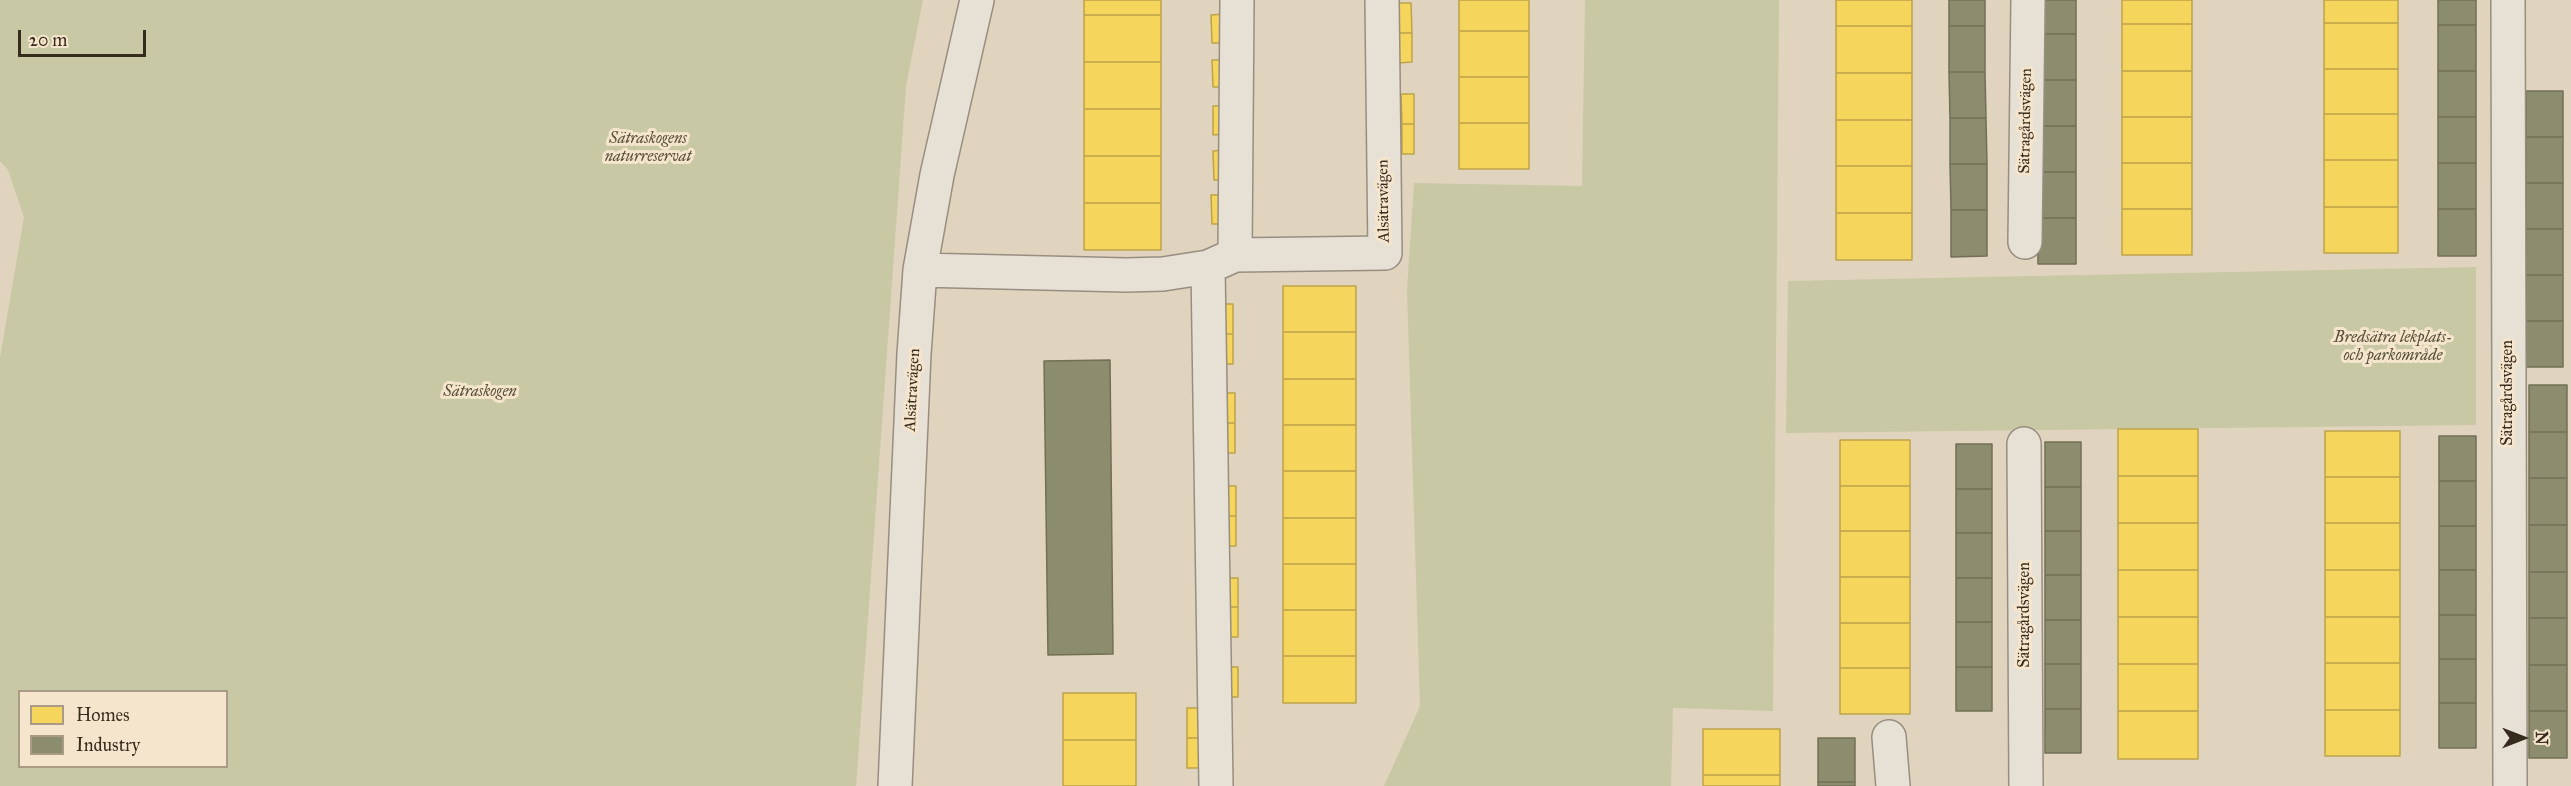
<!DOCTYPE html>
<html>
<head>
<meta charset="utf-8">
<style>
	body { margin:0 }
	#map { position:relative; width:2571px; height:786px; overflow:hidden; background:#e1d4be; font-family:"IM FELL Great Primer",serif }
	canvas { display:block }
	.legend { position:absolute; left:18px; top:690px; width:210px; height:78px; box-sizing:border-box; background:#f5e5cc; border:2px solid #a99b86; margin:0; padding:8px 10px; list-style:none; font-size:18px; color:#372b1d }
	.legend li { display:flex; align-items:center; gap:12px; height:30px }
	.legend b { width:30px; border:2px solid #a99b86 }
	.north { position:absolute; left:2493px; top:708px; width:60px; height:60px; -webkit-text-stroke:4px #f5e5cc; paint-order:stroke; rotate:90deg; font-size:16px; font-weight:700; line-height:24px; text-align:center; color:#372b1d }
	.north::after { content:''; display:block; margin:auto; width:21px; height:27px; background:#372b1d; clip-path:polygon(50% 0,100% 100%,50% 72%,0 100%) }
	.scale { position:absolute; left:18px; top:30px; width:128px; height:27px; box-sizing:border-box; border:3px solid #372b1d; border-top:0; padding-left:8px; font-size:18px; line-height:21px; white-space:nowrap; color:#372b1d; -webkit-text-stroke:4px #f5e5cc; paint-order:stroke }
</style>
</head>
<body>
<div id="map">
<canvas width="2571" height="786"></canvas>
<ul class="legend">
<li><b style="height:16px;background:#f6d55c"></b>Homes</li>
<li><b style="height:16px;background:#8c8c6e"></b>Industry</li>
</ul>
<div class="north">N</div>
<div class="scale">20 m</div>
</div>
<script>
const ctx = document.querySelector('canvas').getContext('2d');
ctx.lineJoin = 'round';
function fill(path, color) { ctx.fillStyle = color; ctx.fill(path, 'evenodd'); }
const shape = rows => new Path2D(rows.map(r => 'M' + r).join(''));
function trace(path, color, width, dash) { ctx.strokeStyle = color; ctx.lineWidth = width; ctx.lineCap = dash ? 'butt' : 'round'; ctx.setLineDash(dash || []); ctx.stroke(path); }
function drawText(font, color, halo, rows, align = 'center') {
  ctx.font = font + ' "IM FELL Great Primer",serif'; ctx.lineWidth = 6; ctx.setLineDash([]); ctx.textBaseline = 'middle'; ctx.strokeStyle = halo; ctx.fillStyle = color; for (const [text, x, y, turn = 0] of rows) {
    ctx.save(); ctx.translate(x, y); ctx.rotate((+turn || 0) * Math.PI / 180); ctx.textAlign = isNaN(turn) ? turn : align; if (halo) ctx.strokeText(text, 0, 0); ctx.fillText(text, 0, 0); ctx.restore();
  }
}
fill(shape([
	[0,0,923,0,906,86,856,786,0,786,0,358,24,217,8,170,0,161],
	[20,692,226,692,226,766,20,766],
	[1585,0,1779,0,1773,711,1673,708,1671,786,1384,786,1420,706,1407,290,1414,183,1582,186],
	[2476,267,2476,425,1786,433,1788,281]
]), '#c8c8a4');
const homes = shape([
	[1084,0,1161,0,1161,15,1084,15,1084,0],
	[1459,0,1529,0,1529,31,1459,31,1459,0],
	[1836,0,1912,0,1912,26,1836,26,1836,0],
	[2122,0,2192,0,2192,24,2122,24,2122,0],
	[2324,0,2398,0,2398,23,2324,23,2324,0],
	[1399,3,1411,3,1412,33,1399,33,1399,3],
	[1224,14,1224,43,1212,43,1211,15,1224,14],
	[1084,15,1161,15,1161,62,1084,62,1084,15],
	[2324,23,2398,23,2398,69,2324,69,2324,23],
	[2122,24,2192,24,2192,71,2122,71,2122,24],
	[1836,26,1912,26,1912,73,1836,73,1836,26],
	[1459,31,1529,31,1529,77,1459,77,1459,31],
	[1399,33,1412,33,1412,62,1399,63,1399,33],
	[1212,60,1225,60,1225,87,1213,87,1212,60],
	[1084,62,1161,62,1161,109,1084,109,1084,62],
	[2324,69,2398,69,2398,114,2324,114,2324,69],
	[2122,71,2192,71,2192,117,2122,117,2122,71],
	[1836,73,1912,73,1912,120,1836,120,1836,73],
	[1459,77,1529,77,1529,123,1459,123,1459,77],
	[1401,94,1414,94,1414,124,1402,124,1401,94],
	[1213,106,1225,106,1226,134,1213,135,1213,106],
	[1084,109,1161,109,1161,156,1084,156,1084,109],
	[2324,114,2398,114,2398,160,2324,160,2324,114],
	[2122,117,2192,117,2192,163,2122,163,2122,117],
	[1836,120,1912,120,1912,166,1836,166,1836,120],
	[1459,123,1529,123,1529,169,1459,169,1459,123],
	[1402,124,1414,124,1414,154,1402,154,1402,124],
	[1226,150,1226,180,1214,180,1213,151,1226,150],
	[1084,156,1161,156,1161,203,1084,203,1084,156],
	[2324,160,2398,160,2398,207,2324,207,2324,160],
	[2122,163,2192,163,2192,209,2122,209,2122,163],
	[1836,166,1912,166,1912,213,1836,213,1836,166],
	[1211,195,1224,195,1225,224,1212,224,1211,195],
	[1084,203,1161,203,1161,250,1084,250,1084,203],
	[2324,207,2398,207,2398,253,2324,253,2324,207],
	[2122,209,2192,209,2192,255,2122,255,2122,209],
	[1836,213,1912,213,1912,260,1836,260,1836,213],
	[1283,286,1356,286,1356,332,1283,332,1283,286],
	[1220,304,1233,304,1233,334,1220,334,1220,304],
	[1283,332,1356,332,1356,379,1283,379,1283,332],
	[1220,334,1233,334,1233,364,1220,364,1220,334],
	[1283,379,1356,379,1356,425,1283,425,1283,379],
	[1222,393,1235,393,1235,423,1222,423,1222,393],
	[1222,423,1235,423,1235,453,1222,453,1222,423],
	[1283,425,1356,425,1356,471,1283,471,1283,425],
	[2118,429,2198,429,2198,476,2118,476,2118,429],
	[2325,431,2400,431,2400,477,2325,477,2325,431],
	[1840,440,1910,440,1910,486,1840,486,1840,440],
	[1283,471,1356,471,1356,518,1283,518,1283,471],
	[2118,476,2198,476,2198,523,2118,523,2118,476],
	[2325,477,2400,477,2400,523,2325,523,2325,477],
	[1223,486,1236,486,1236,516,1223,516,1223,486],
	[1840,486,1910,486,1910,531,1840,531,1840,486],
	[1223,516,1236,516,1236,546,1223,546,1223,516],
	[1283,518,1356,518,1356,564,1283,564,1283,518],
	[2118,523,2198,523,2198,570,2118,570,2118,523],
	[2325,523,2400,523,2400,570,2325,570,2325,523],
	[1840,531,1910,531,1910,577,1840,577,1840,531],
	[1283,564,1356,564,1356,610,1283,610,1283,564],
	[2118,570,2198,570,2198,617,2118,617,2118,570],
	[2325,570,2400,570,2400,617,2325,617,2325,570],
	[1840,577,1910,577,1910,623,1840,623,1840,577],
	[1225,578,1238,578,1238,607,1225,607,1225,578],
	[1225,607,1238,607,1238,637,1225,637,1225,607],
	[1283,610,1356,610,1356,656,1283,656,1283,610],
	[2118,617,2198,617,2198,664,2118,664,2118,617],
	[2325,617,2400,617,2400,663,2325,663,2325,617],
	[1840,623,1910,623,1910,668,1840,668,1840,623],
	[1283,656,1356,656,1356,703,1283,703,1283,656],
	[2325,663,2400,663,2400,710,2325,710,2325,663],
	[2118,664,2198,664,2198,711,2118,711,2118,664],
	[1225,667,1238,667,1238,697,1226,697,1225,667],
	[1840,668,1910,668,1910,714,1840,714,1840,668],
	[1063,693,1136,693,1136,740,1063,740,1063,693],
	[1187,708,1200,708,1200,738,1187,738,1187,708],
	[2325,710,2400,710,2400,756,2325,756,2325,710],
	[2118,711,2198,711,2198,759,2118,759,2118,711],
	[1703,729,1780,729,1780,775,1703,775,1703,729],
	[1187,738,1200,738,1200,768,1187,768,1187,738],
	[1063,740,1136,740,1136,786,1063,786,1063,740],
	[1703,775,1780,775,1780,786,1703,786,1703,775]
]);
fill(homes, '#f6d55c');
trace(homes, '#bda249', 1.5);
const industry = shape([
	[1949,0,1985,0,1985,26,1949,26,1949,0],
	[2038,0,2076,0,2076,34,2038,34,2038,0],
	[2438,0,2476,0,2476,25,2438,25,2438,0],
	[2438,25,2476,25,2476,71,2438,71,2438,25],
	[1949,26,1985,26,1985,72,1949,72,1949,26],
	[2038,34,2076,34,2076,80,2038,80,2038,34],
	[2438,71,2476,71,2476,117,2438,117,2438,71],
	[1949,72,1985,72,1986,118,1950,118,1949,72],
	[2038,80,2076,80,2076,126,2038,126,2038,80],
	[2526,91,2563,91,2563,137,2526,137,2526,91],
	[2438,117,2476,117,2476,163,2438,163,2438,117],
	[1950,118,1986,118,1987,164,1950,164,1950,118],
	[2038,126,2076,126,2076,172,2038,172,2038,126],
	[2526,137,2563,137,2563,183,2526,183,2526,137],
	[2438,163,2476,163,2476,209,2438,209,2438,163],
	[1950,164,1987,164,1987,210,1951,210,1950,164],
	[2038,172,2076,172,2076,218,2038,218,2038,172],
	[2526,183,2563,183,2563,229,2526,229,2526,183],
	[2438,209,2476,209,2476,256,2438,256,2438,209],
	[1951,210,1987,210,1987,256,1951,257,1951,210],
	[2038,218,2076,218,2076,264,2038,264,2038,218],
	[2526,229,2563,229,2563,275,2526,275,2526,229],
	[2526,275,2563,275,2563,321,2526,321,2526,275],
	[2526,321,2563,321,2563,367,2526,367,2526,321],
	[1110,360,1113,654,1048,655,1044,361,1110,360],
	[2529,385,2567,385,2567,432,2529,432,2529,385],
	[2529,432,2567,432,2567,478,2529,478,2529,432],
	[2439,436,2476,436,2476,481,2439,481,2439,436],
	[2045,442,2081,442,2081,487,2045,487,2045,442],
	[1956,444,1992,444,1992,489,1956,489,1956,444],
	[2529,478,2567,478,2567,525,2529,525,2529,478],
	[2439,481,2476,481,2476,526,2439,526,2439,481],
	[2045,487,2081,487,2081,531,2045,531,2045,487],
	[1956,489,1992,489,1992,533,1956,533,1956,489],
	[2529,525,2567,525,2567,572,2529,572,2529,525],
	[2439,526,2476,526,2476,570,2439,570,2439,526],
	[2045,531,2081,531,2081,575,2045,575,2045,531],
	[1956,533,1992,533,1992,578,1956,578,1956,533],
	[2439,570,2476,570,2476,615,2439,615,2439,570],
	[2529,572,2567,572,2567,618,2529,618,2529,572],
	[2045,575,2081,575,2081,620,2045,620,2045,575],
	[1956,578,1992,578,1992,622,1956,622,1956,578],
	[2439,615,2476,615,2476,659,2439,659,2439,615],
	[2529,618,2567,618,2567,665,2529,665,2529,618],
	[2045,620,2081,620,2081,664,2045,664,2045,620],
	[1956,622,1992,622,1992,667,1956,667,1956,622],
	[2439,659,2476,659,2476,703,2439,703,2439,659],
	[2045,664,2081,664,2081,709,2045,709,2045,664],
	[2529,665,2567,665,2567,711,2529,711,2529,665],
	[1956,667,1992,667,1992,711,1956,711,1956,667],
	[2439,703,2476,703,2476,748,2439,748,2439,703],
	[2045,709,2081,709,2081,753,2045,753,2045,709],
	[2529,711,2567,711,2567,758,2529,758,2529,711],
	[1818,738,1855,738,1855,782,1818,782,1818,738],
	[1818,782,1855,782,1855,786,1818,786,1818,782]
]);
fill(industry, '#8c8c6e');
trace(industry, '#726f56', 1.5);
const minor = shape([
	[2508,0,2510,786],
	[2025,242,2028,0],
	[1235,255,1237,0],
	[1208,267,1216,786],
	[920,270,1126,275,1163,274,1208,267,1235,255,1385,253,1382,0],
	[2024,444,2026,786],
	[1889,737,1893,786],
	[895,786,914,354,920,270,937,175,977,0]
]);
trace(minor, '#978e80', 36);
trace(minor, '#e7e0d5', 33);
drawText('16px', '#372b1d', '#f5e5cc', [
	["Sätragårdsvägen",2026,121,-89],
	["Alsätravägen",1384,201,-91],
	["Alsätravägen",913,390,-87],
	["Sätragårdsvägen",2508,393,-90],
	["Sätragårdsvägen",2025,615,-90]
]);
drawText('italic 16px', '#56503a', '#f5e5cc', [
	["Sätraskogens",648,139],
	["naturreservat",648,157],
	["Bredsätra lekplats-",2393,338],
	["och parkområde",2393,356],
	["Sätraskogen",480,392]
]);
</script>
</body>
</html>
